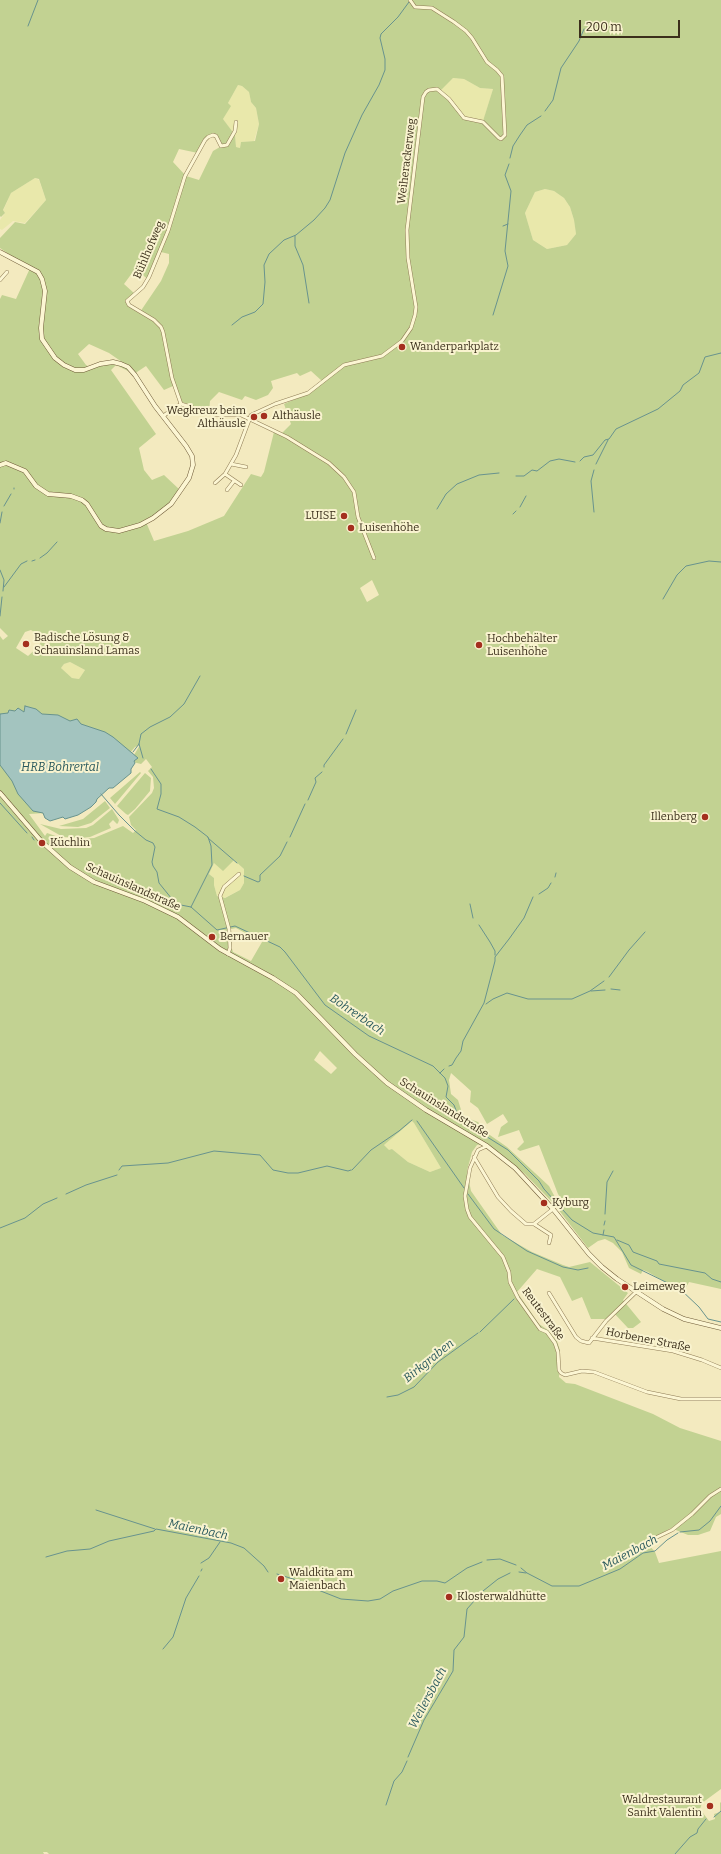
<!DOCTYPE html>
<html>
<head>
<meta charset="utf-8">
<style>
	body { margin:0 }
	#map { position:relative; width:721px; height:1854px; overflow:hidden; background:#f3eabf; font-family:Bitter,serif }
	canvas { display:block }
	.scale { position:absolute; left:579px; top:20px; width:101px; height:18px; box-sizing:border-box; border:2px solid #3b2f1b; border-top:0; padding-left:5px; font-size:12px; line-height:14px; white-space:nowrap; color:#3b2f1b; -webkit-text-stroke:3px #f9f3cf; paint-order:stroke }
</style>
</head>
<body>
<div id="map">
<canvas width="721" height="1854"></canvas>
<div class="scale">200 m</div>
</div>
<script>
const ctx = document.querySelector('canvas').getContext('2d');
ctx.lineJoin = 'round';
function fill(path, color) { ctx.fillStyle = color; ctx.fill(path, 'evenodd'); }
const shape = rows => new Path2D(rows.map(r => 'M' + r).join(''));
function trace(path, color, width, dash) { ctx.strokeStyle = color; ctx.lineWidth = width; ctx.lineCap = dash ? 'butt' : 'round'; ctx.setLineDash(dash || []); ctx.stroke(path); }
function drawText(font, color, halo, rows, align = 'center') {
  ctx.font = font + ' Bitter,serif'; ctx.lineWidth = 4; ctx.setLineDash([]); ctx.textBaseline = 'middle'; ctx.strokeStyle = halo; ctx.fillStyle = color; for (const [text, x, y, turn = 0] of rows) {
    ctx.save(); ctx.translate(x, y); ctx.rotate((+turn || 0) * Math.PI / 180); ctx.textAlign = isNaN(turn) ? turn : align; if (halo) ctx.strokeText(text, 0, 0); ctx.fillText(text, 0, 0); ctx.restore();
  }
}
fill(shape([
	[453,78,464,79,480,88,493,89,483,122,464,118,441,89],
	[238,85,242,86,249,92,251,102,256,108,259,124,254,141,241,142,240,148,236,147,235,135,223,119,230,106,228,103],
	[35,178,39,180,46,200,25,223,13,221,2,230,0,229,0,220,5,213,3,211,11,193],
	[545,189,554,191,564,198,570,207,574,220,576,234,567,245,547,249,533,240,525,213,535,192],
	[70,662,85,670,79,679,72,678,61,668,64,664],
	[234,860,244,869,244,883,240,890,224,898,217,896,214,885,214,878,209,874,214,863],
	[412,1121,414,1123,441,1168,430,1172,408,1162,392,1149,389,1151,384,1145]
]), '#e9e8ab');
fill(shape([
	[0,0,721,0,721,1289,689,1282,683,1293,648,1272,643,1270,641,1274,629,1268,622,1252,613,1243,605,1239,598,1241,588,1248,558,1209,564,1203,558,1194,539,1145,520,1151,517,1149,524,1142,519,1130,498,1137,501,1127,508,1122,503,1114,487,1124,478,1108,470,1102,471,1091,451,1073,449,1080,451,1094,458,1100,462,1113,467,1118,478,1122,487,1133,507,1147,549,1186,557,1201,554,1204,525,1174,486,1143,477,1145,472,1152,467,1171,471,1191,502,1235,532,1252,563,1265,569,1267,590,1262,628,1293,623,1300,641,1322,633,1328,628,1328,613,1312,606,1319,591,1319,582,1297,572,1301,560,1277,537,1269,517,1292,539,1324,548,1330,557,1341,560,1350,559,1377,566,1383,575,1384,653,1414,680,1428,721,1441,721,1514,716,1517,710,1531,698,1535,688,1535,671,1528,650,1540,648,1544,655,1552,659,1563,721,1551,721,1789,702,1803,700,1809,709,1821,715,1819,714,1814,720,1812,720,1803,721,1802,721,1854,49,1854,47,1852,43,1852,44,1854,0,1854,0,636,3,640,8,636,0,628,0,299,2,295,16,299,31,266,13,257,0,248,0,238,15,222,25,224,46,200,39,179,35,178,11,193,3,210,5,213,1,217,0,216],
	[453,78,464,79,480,88,493,89,483,121,464,118,441,90],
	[238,85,242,86,249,92,251,102,256,108,259,124,255,141,241,142,240,148,236,147,235,135,223,119,231,106,228,103],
	[214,136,220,147,213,151,199,180,186,176,173,162,179,149,198,153,209,137],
	[545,189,554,191,564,198,570,207,574,220,576,234,567,245,547,249,533,240,525,213,535,192],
	[161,252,169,254,169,263,161,281,140,312,127,303,135,294,124,284,135,269,149,280],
	[89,344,109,353,122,362,107,363,91,368,86,365,78,354],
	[116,365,134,374,146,366,164,390,173,386,182,402,209,412,210,401,219,392,242,400,245,396,256,400,268,395,273,388,271,381,297,373,300,376,311,371,322,381,302,396,284,404,291,424,281,434,274,432,264,472,261,477,251,474,224,516,188,531,154,541,146,522,178,496,181,491,164,475,152,480,144,470,139,448,156,434,111,370],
	[372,580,379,595,367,602,360,588],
	[31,630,40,636,42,639,39,646,28,656,16,648,25,632],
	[70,662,85,670,79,679,72,678,61,668,64,664],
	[140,745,134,755,133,762,141,764,146,759,152,767,148,771,153,777,154,788,152,793,129,817,131,825,136,830,133,833,123,826,94,838,67,840,47,833,45,836,29,814,45,813,129,754,135,747],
	[234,860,244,869,244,883,240,890,225,898,217,896,214,885,214,878,209,874,214,863,223,871],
	[236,928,262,942,251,961,233,952,232,949,231,929],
	[320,1051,337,1068,331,1074,314,1060],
	[412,1121,414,1123,441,1168,430,1172,408,1162,392,1149,389,1150,384,1145],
	[140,772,141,773,115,804,110,798],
	[145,773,151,778,150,791,135,809,128,815,126,814,117,806],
	[105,801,110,808,91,823,78,827,59,826,83,819],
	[112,809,119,820,118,823,117,824,113,820,109,824,111,828,90,837,81,838,63,837,40,824,61,829,86,828,93,825]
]), '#c2d292');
const water = shape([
	[25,706,36,709,42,714,58,715,70,721,77,719,81,724,105,732,113,737,138,758,134,761,135,763,131,769,131,773,113,788,109,788,97,799,96,802,91,807,78,815,65,819,63,817,50,821,45,818,43,813,33,811,18,794,12,781,0,765,0,714,8,713,9,710,15,711,18,708,24,712,25,706]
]);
fill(water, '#a3c4bf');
trace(water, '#68938e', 1);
trace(shape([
	[28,26,38,0],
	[545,111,553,100,561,68,579,41,584,29],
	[510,158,513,146,520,135,527,125,541,116],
	[503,226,508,224],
	[295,236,295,246,303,265,309,303],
	[493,315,508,266,505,251,511,191,505,175,509,164],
	[232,325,242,317,255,312,263,304,265,282,264,265,269,254,284,240,296,235,314,220,325,208,330,200,345,153,362,115,379,85,385,70,385,59,380,38,381,34,398,17,409,2],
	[580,461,584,457,593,455,605,440,609,439,616,429,658,409,680,391,683,385,699,373,705,357,721,353],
	[596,464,608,440],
	[594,470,591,481,594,512],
	[516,476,524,476,532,470,537,471,550,461,559,459,575,462],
	[14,489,14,488],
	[4,506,11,494],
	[520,507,526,496],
	[437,509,446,494,457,484,479,475,499,473],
	[513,514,516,511],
	[0,523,2,512],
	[40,558,47,553,57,542],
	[32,561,35,560],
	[0,570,4,580,3,591],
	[4,587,21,564,27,561],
	[663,599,677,575,686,566,709,561,721,562],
	[0,616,2,597],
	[346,734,356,710],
	[139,744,143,758],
	[133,752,139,744,141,734,150,727,170,717,184,704,200,676],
	[324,767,324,765,343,739],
	[151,769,161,784,161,794,157,809,179,817,195,827,208,837,211,846,212,865,191,907],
	[101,794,119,815,135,831,146,840,153,843,155,847,152,862,153,866,157,872,159,883,176,904,191,907,217,930,235,926,280,947,285,952,325,1005,369,1036,433,1066,445,1078,448,1086,446,1097,454,1105,459,1118,463,1122,480,1129,484,1135,508,1150,539,1181,544,1189,572,1220,593,1233,614,1237,631,1265,680,1289,699,1307,708,1319,721,1322],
	[308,800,316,782,315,778,322,772],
	[0,803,27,833],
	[32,837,34,840],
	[290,837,305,804],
	[208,838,237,863],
	[244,876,258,882,260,881,260,875,280,856,287,842],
	[555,877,556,873],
	[539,894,548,888,551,883],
	[470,904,473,918],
	[479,925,490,942,495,951,495,955],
	[609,977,629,950,645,932],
	[611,989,620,990],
	[591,991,605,990],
	[486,1004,493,999,507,993,528,999,572,999,590,991,604,981],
	[449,1066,452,1065,456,1058,461,1051,463,1041,484,1003,495,961,495,957,509,939,524,918,533,897],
	[440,1073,444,1069],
	[417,1121,464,1188],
	[119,1170,122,1166,168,1163,214,1151,260,1155,273,1170,288,1173,298,1173,327,1166,348,1171,351,1170],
	[352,1170,371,1150,399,1131,412,1120],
	[66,1194,86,1185,117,1175],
	[468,1194,494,1229,527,1251,563,1267,578,1270,588,1268],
	[605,1214,607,1182,613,1171],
	[604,1225,605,1221],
	[0,1228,25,1218,43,1204,57,1198],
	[603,1235,604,1230],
	[617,1240,629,1245,633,1252,657,1261,659,1264,705,1273,712,1279,721,1282],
	[480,1332,514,1299],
	[387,1397,398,1395,414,1387,438,1362,478,1333],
	[96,1510,155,1529],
	[680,1532,699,1530,710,1521,721,1506],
	[46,1557,67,1551,90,1549,109,1541,154,1531,156,1529,231,1543,244,1548,264,1566,268,1572],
	[487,1560,500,1559,516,1565],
	[201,1563,209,1558,220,1542],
	[521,1568,527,1573,552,1586,579,1586,620,1569,643,1553,655,1551,667,1540,678,1533],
	[201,1571,202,1569],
	[519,1572,526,1573],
	[277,1574,306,1583,308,1586,341,1599,368,1601,380,1599,393,1591,422,1581,437,1581,445,1583,467,1568,482,1562],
	[163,1649,173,1637,186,1598,199,1576],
	[408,1757,424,1720,453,1671,454,1650,464,1637,467,1609,483,1591,498,1579,510,1573],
	[386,1805,394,1781,402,1772,407,1761],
	[714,1817,721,1811],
	[675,1854,690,1837,697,1833,698,1829,706,1819]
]), '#68938e', 1);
const street = shape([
	[0,280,7,272],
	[181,404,172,378,163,332,161,327,154,320,129,305,127,301,143,287,149,277,168,231,185,176,205,140,208,137,213,135,216,136,221,146,227,145,235,131,236,122],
	[163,416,181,404,216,415,241,415,287,437,329,463,344,477,354,492,358,517,374,558],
	[231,464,246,467],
	[225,474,241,485],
	[215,483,225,474,236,455,251,415,275,404,308,393,344,365,382,356,402,341,411,328,415,315,416,307,408,258,407,230,423,97,426,92,429,90,437,89,449,99,464,118,483,122,499,138,501,139,505,135,502,76,497,70,487,62,472,38,466,31,454,22,432,8,415,7,410,0],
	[227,490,234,481],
	[228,954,230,948,229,929,220,896,224,887,239,874],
	[487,1146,478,1150,470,1168,465,1196,467,1209,470,1217,503,1257,509,1272,510,1282,518,1298,540,1329,547,1332,555,1343,558,1352,559,1370,561,1373,565,1375,582,1371,594,1372,647,1392,681,1399,721,1399],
	[474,1157,498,1197,511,1211,526,1224,534,1224,553,1209],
	[534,1224,551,1235,549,1243],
	[549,1293,576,1337,581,1341,589,1343,606,1321,636,1292],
	[592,1338,673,1351,702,1360,721,1368],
	[651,1540,672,1530,692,1514,710,1496,721,1489]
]);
const secondary = shape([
	[0,252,38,272,42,279,45,291,41,328,42,339,55,358,64,365,75,370,84,370,100,364,113,362,121,364,128,367,135,375,155,406,186,446,192,456,193,465,189,478,171,504,153,518,140,525,119,531,106,529,101,526,87,504,82,500,71,496,48,494,36,486,25,471,6,463,0,465],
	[0,793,42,842,70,867,94,882,145,901,178,917,220,949,273,978,296,993,355,1054,387,1083,426,1110,487,1146,515,1168,553,1209,589,1254,602,1267,617,1279,663,1309,684,1319,721,1328]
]);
trace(street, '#8e7b55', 4);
trace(secondary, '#6f5b38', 5);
trace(street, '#fcf6d3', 3);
trace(secondary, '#fcf6d3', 4);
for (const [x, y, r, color] of [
	[402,347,4,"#a42f1e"],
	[264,416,4,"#a42f1e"],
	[254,417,4,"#a42f1e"],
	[344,516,4,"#a42f1e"],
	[351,528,4,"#a42f1e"],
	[26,644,4,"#a42f1e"],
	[479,645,4,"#a42f1e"],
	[705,817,4,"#a42f1e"],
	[42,843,4,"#a42f1e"],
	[212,937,4,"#a42f1e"],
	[544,1203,4,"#a42f1e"],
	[625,1287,4,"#a42f1e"],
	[281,1579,4,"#a42f1e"],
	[449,1597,4,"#a42f1e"],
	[710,1806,4,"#a42f1e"]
]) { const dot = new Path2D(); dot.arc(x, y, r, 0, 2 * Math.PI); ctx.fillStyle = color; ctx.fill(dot); trace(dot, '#f9f3cf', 1.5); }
drawText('11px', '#3b2f1b', '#f9f3cf', [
	["Weiherackerweg",407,161,-83],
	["Bühlhofweg",149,250,-67],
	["Schauinslandstraße",133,887,24],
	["Schauinslandstraße",444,1108,32],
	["Reutestraße",543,1314,53],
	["Horbener Straße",648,1340,11]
]);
drawText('11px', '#3b2f1b', '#f9f3cf', [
	["Wanderparkplatz",410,347],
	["Wegkreuz beim",246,411,"right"],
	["Althäusle",246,424,"right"],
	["Althäusle",272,416],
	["LUISE",336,516,"right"],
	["Luisenhöhe",359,528],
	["Badische Lösung &",34,638],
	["Schauinsland Lamas",34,651],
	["Hochbehälter",487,639],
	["Luisenhöhe",487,652],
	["Illenberg",697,817,"right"],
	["Küchlin",50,843],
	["Bernauer",220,937],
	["Kyburg",552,1203],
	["Leimeweg",633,1287],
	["Waldkita am",289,1573],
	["Maienbach",289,1586],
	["Klosterwaldhütte",457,1597],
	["Waldrestaurant",702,1800,"right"],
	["Sankt Valentin",702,1813,"right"]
], 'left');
drawText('italic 12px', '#29595d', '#f9f3cf', [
	["HRB Bohrertal",60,768],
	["Bohrerbach",357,1015,34],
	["Birkgraben",429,1361,-39],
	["Maienbach",198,1530,12],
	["Maienbach",630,1553,-28],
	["Weilersbach",428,1698,-62]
]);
</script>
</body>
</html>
